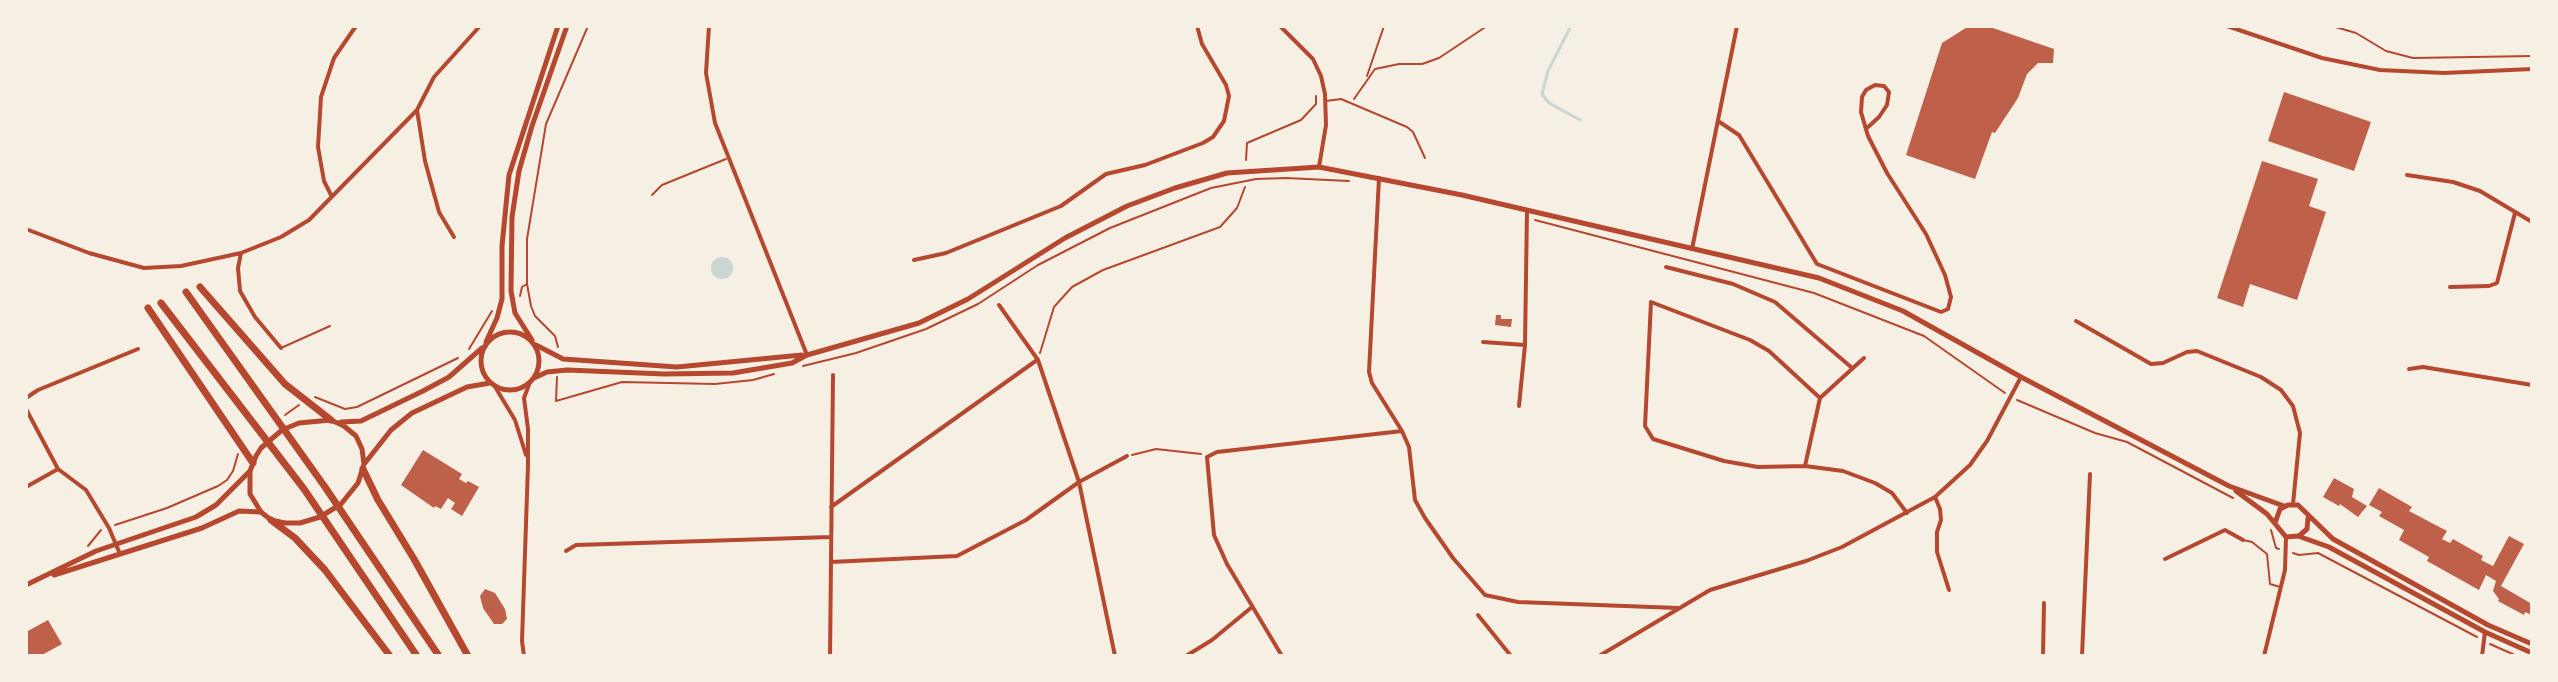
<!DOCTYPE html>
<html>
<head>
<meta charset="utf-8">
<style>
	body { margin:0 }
	#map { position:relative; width:2558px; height:682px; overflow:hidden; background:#f6efe4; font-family:"Source Sans 3",sans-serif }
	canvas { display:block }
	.frame { position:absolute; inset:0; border:28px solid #f6efe4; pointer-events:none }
</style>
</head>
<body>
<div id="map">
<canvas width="2558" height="682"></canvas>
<div class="frame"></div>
</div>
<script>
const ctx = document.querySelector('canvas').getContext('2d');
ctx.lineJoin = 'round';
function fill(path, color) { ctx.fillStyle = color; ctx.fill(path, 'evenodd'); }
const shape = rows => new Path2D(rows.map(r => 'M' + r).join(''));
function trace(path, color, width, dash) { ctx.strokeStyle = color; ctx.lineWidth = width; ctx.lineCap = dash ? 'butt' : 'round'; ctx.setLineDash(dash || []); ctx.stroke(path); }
fill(shape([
	'711 268a11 11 0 1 1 22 0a11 11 0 1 1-22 0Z'
]), '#c9d6d2');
trace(shape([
	[1571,26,1548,71,1542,94,1549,103,1580,120]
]), '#c9d6d2', 3);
fill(shape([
	[1969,26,1987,26,2054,49,2053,63,2038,63,2027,74,2018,98,1995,133,1992,132,1975,179,1906,155,1942,43],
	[2284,92,2371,122,2354,171,2268,141],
	[2262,161,2318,179,2309,206,2326,212,2297,300,2250,284,2243,307,2217,298],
	[1496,315,1501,315,1501,319,1512,319,1511,327,1495,325],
	[423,450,462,474,459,479,466,483,468,481,479,487,462,516,451,509,455,503,448,498,441,509,435,506,434,508,401,485],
	[2334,478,2354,489,2352,497,2367,506,2358,517,2340,504,2339,506,2323,497],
	[2379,488,2412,507,2409,511,2447,531,2442,539,2450,543,2453,539,2483,556,2481,560,2493,566,2509,536,2524,544,2501,586,2532,604,2532,615,2525,612,2524,615,2498,601,2499,599,2493,591,2496,581,2486,575,2479,590,2427,561,2429,557,2399,540,2404,530,2379,516,2382,512,2369,505],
	[485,589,495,593,505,609,507,619,502,624,494,624,483,608,480,596],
	[48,620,62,644,40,656,26,656,26,632]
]), '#bf614a');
trace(shape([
	[2332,26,2356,33,2386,51,2413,58,2532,56],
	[1367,76,1384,26],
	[1354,99,1375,69,1399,64,1422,64,1439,58,1487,26],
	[1246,160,1247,143,1301,120,1316,104,1316,96],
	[1535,220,1814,293,1924,336,2005,393],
	[520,296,522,287,527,284],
	[558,347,555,336,535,316,531,306,527,284,527,239,546,124,588,26],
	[469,349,492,311],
	[1040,353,1054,307,1072,287,1103,270,1220,227,1237,208,1245,187],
	[803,366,856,353,926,329,978,304,1038,265,1110,228,1211,188,1256,179,1286,178,1349,181],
	[557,377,556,401,622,382,715,384,753,380,774,374],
	[315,397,345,409,357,407,458,358],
	[2017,400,2095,433,2127,442,2233,498],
	[285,415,299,405],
	[1132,455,1156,449,1201,454],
	[115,525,167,508,218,486,227,480,233,471,238,454],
	[2271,530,2276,548,2279,549],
	[88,546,101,530],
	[2293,553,2299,555,2318,553,2477,637],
	[2490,644,2517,656]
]), '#b5482f', 2);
trace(shape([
	[1326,101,1341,99,1407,127,1413,132,1425,158],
	[652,195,662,185,726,159],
	[281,348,330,326],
	[2243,540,2252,542,2267,554,2270,584,2280,587]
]), '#b5482f', 2);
trace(shape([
	[709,26,706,73,715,123,807,355],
	[1280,26,1313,59,1321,76,1325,94,1326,125,1319,167],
	[2227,26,2322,58,2380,70,2444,73,2532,69],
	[1718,121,1739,135,1817,264,1941,312,1948,309,1951,297,1945,275,1926,234,1887,173,1868,136,1861,112,1862,97,1866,90,1875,85,1884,86,1889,92,1887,105,1879,117,1867,128],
	[2407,175,2453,182,2480,191,2532,222],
	[1379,178,1369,372,1372,383,1402,431,1409,447,1415,500,1425,518,1453,558,1485,595,1518,602,1678,608],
	[332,197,324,181,318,147,321,97,334,58,356,26],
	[26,229,89,253,144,268,181,266,241,253,281,237,309,220,417,110],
	[454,237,439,212,425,161,417,110,434,77,480,26],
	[1692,249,1737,26],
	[241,253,238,268,240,291,255,317,281,348],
	[914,260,946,253,1061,206,1106,174,1145,165,1203,143,1213,137,1224,121,1229,96,1226,85,1202,44,1197,26],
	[1666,267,1733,284,1775,302,1851,367],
	[2450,287,2489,286,2497,283,2515,213],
	[999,305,1038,360,1079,482,1115,656],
	[2076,321,2151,364,2163,363,2187,352,2197,351,2261,377,2281,390,2293,406,2300,433,2293,504],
	[1483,342,1525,345],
	[2409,369,2423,367,2532,385],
	[494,385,515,420,526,455],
	[26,398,38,390,138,349],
	[1820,398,1864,358],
	[1519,406,1525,345,1527,210],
	[26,409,58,469,86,490,109,528,120,554],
	[1805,466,1820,398,1769,351,1750,340,1651,302,1645,426,1653,439,1724,461,1758,467,1805,466,1843,471,1875,483,1892,493,1907,513],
	[26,487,58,469],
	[1935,497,1940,509,1941,520,1937,532,1937,552,1949,590],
	[831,507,1037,360],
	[566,551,576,545,831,537],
	[2165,559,2225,530,2243,540],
	[831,562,957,556,1026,520,1079,482,1127,456],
	[1478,615,1511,656],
	[524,656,522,641,528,465,528,429,524,398,530,382],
	[830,656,833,375],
	[1186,656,1212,640,1252,607],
	[1282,656,1227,564,1214,535,1207,457,1217,452,1402,431],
	[1599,656,1710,590,1806,561,1842,547,1935,497,1970,465,1987,441,2021,377],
	[2043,656,2044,603],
	[2082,656,2090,474],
	[2264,656,2285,570,2286,537],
	[2482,656,2485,632]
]), '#b5482f', 4);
trace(shape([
	[536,345,563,359,677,367,802,355],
	[534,378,547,372,567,370,664,374,733,373,792,363,807,355,919,323,968,299,1065,238,1127,206,1175,188,1227,173,1319,167,1462,195,1819,278,1903,311,2021,377,2229,486,2284,506],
	[2236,491,2267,514,2286,537,2298,536,2329,547,2485,632,2532,653],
	[2275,523,2280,509,2288,505,2298,505,2333,539,2488,625,2532,644],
	[2299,536,2307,529,2308,518],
	[54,575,202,528,239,511,261,512],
	[26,585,96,551,196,517,216,505,250,471]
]), '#b5482f', 5);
trace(shape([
	'481 361a29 29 0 1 1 58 0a29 29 0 1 1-58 0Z',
	[532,340,515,313,511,291,512,217,519,171,532,126,567,26],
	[486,342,497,318,502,299,502,246,509,175,558,26],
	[331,420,344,426,356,436,362,449,364,464,358,483,341,504,320,517,300,523,285,523,271,520,261,512,250,494,250,471,256,456,261,448,282,430,299,423,331,420],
	[341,422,361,421,423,391,449,377,482,348],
	[365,463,391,430,412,413,467,387,490,383]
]), '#b5482f', 5);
trace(shape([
	[200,287,285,384,331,420],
	[186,292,325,487,439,656],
	[161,303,304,489,417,656],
	[148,308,253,463],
	[363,469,378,500,414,559,468,656],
	[271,520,295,538,325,570,390,656]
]), '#b5482f', 7);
</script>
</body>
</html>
